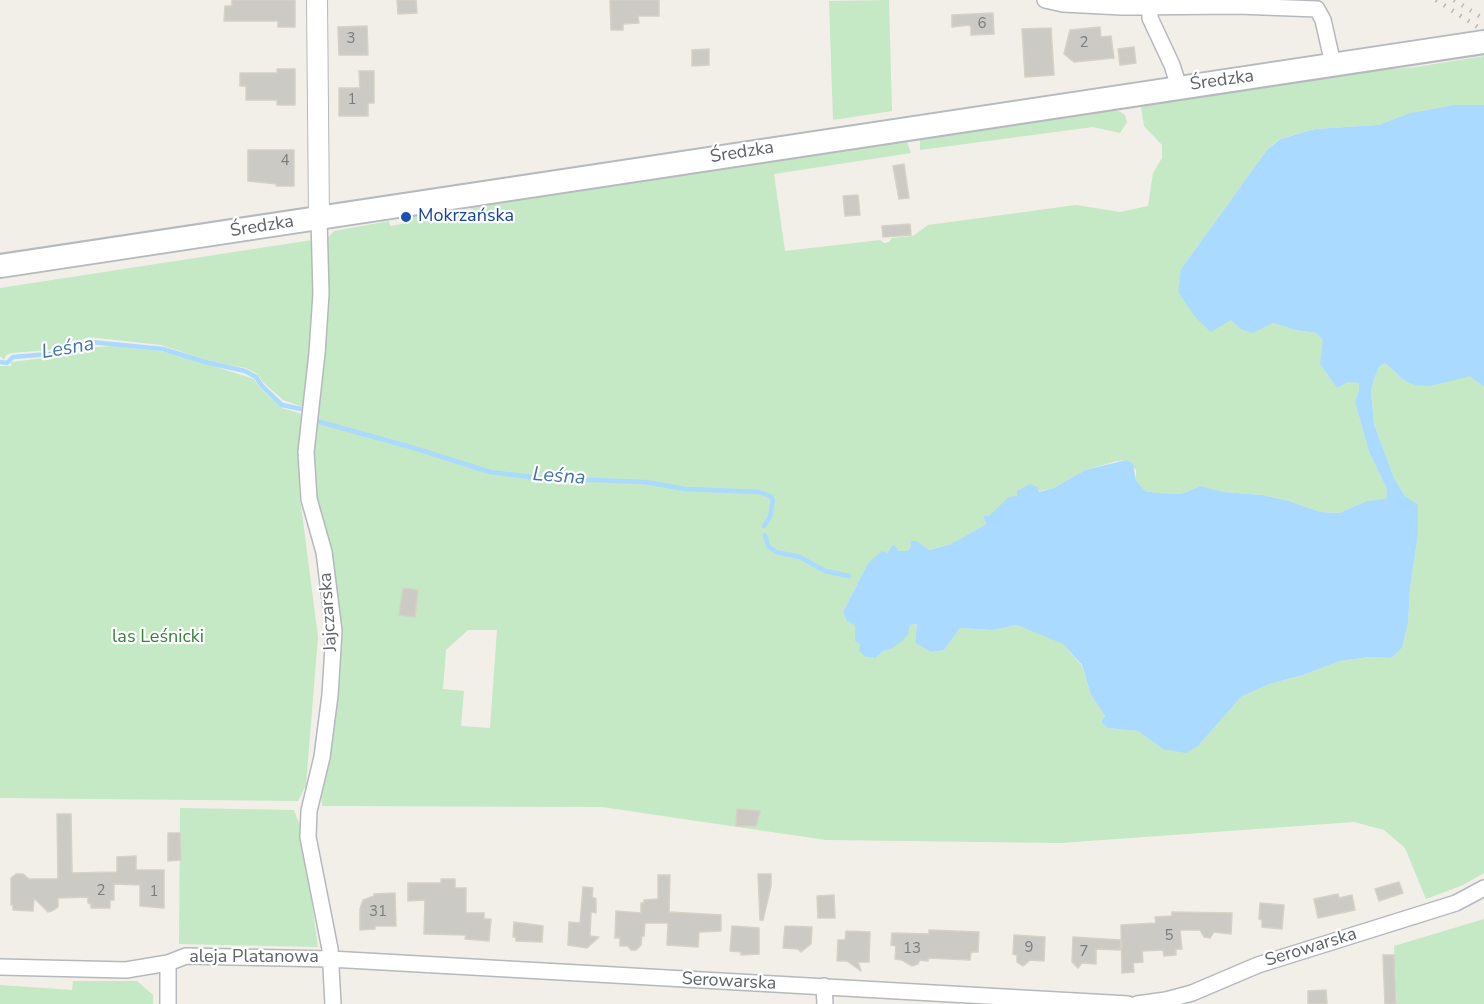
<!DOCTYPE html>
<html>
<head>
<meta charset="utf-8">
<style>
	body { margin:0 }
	canvas { display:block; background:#f1efe8 }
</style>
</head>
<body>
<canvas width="1484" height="1004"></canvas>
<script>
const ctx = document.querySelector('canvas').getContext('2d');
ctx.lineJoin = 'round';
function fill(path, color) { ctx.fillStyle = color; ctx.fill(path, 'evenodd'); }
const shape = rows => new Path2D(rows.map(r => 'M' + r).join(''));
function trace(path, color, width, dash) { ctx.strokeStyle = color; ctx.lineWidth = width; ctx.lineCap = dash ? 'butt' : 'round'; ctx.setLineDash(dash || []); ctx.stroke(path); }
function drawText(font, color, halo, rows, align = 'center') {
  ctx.font = font + ' "Nunito Sans",sans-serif'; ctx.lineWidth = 4.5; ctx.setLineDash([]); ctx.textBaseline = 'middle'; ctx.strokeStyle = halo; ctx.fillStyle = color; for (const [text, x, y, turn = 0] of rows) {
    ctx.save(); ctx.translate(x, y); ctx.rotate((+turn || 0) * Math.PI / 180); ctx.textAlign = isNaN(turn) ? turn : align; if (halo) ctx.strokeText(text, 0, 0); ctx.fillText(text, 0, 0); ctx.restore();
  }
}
fill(shape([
	[889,0,892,111,833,120,829,1],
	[1484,56,1484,105,1454,105,1410,113,1378,125,1315,129,1279,139,1267,150,1181,269,1241,329,1273,323,1295,330,1316,333,1324,340,1320,364,1337,388,1348,382,1359,382,1359,390,1355,402,1369,452,1387,489,1386,500,1367,501,1339,513,1320,512,1289,501,1262,495,1224,492,1201,486,1181,494,1158,493,1145,491,1136,480,1136,470,1126,460,1117,461,1085,470,1054,488,1017,496,990,515,983,516,986,524,951,544,928,550,917,541,910,541,911,547,907,551,898,551,892,546,887,553,868,563,843,612,846,620,855,626,855,641,861,644,866,657,874,658,882,652,891,649,909,625,917,624,915,643,931,652,944,650,960,628,993,630,1017,625,1040,633,1063,644,1082,666,1091,695,1105,716,1101,722,1108,728,1138,731,1163,749,1199,745,1241,697,1269,684,1303,675,1340,661,1369,657,1391,658,1402,648,1408,623,1410,588,1418,535,1418,506,1405,496,1394,478,1374,424,1371,391,1374,379,1379,367,1385,363,1405,381,1431,386,1470,375,1484,387,1484,873,1463,885,1426,899,1405,848,1384,830,1354,822,1060,843,826,840,602,807,322,806,320,781,337,667,311,496,310,452,326,240,334,231,389,221,390,226,402,224,402,217,456,209,466,222,470,220,471,206,895,142,907,142,911,153,774,174,785,251,880,240,884,243,889,242,892,238,913,236,928,225,1076,205,1120,212,1148,206,1153,173,1162,158,1162,145,1144,126,1141,107,1162,102,1351,73,1416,67],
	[468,630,497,630,490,728,461,726,464,691,443,689,446,650],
	[1095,111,1119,111,1125,115,1127,122,1120,133,1093,127,920,150,920,139],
	[312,240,312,318,303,407,283,400,263,382,257,374,246,368,213,362,161,345,89,337,61,349,12,353,6,355,4,360,0,356,0,288],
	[112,346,160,351,179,355,254,379,260,388,282,408,302,414,299,490,318,637,306,785,298,801,0,798,0,366,11,366,11,362,61,356,87,348],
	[180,808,294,810,302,831,318,947,179,944],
	[1484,919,1484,1004,1397,1004,1394,946],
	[73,981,137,981,153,995,153,1004,0,1004,0,985,72,990]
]), '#c5e8c5');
fill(shape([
	[1454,105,1484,105,1484,387,1470,376,1431,386,1415,385,1405,381,1385,363,1379,367,1374,379,1371,391,1374,424,1394,478,1405,496,1418,505,1418,535,1410,588,1408,623,1402,648,1391,658,1369,657,1340,661,1303,675,1269,684,1241,697,1199,745,1186,753,1163,749,1138,731,1108,728,1101,722,1105,716,1091,695,1082,665,1063,644,1017,625,993,630,960,628,944,650,931,652,915,643,917,624,910,625,908,634,901,642,891,649,882,652,875,658,866,657,859,651,860,644,855,641,855,626,846,620,843,612,868,563,882,551,887,553,892,546,895,545,898,551,907,551,911,547,910,541,917,541,929,550,951,544,986,524,983,516,990,515,1009,497,1017,496,1017,491,1030,484,1037,487,1039,492,1054,488,1085,470,1126,460,1133,464,1136,480,1145,491,1158,493,1181,494,1201,486,1224,492,1262,495,1289,501,1320,512,1339,513,1367,501,1386,499,1387,489,1369,452,1355,402,1359,390,1359,383,1348,382,1337,388,1320,364,1323,340,1316,333,1295,330,1273,323,1252,333,1241,329,1231,320,1211,332,1196,318,1178,292,1181,269,1267,150,1280,139,1315,129,1378,125,1410,113]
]), '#aadaff');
trace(shape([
	[0,362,7,363,13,357,62,353,91,342,163,349,209,363,245,371,256,377,262,386,282,405,301,409],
	[320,422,414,448,490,472,539,478,645,482,685,489,759,492,770,496,773,500,770,517,764,526],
	[765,535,768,546,776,552,800,557,825,571,849,576]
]), '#aadaff', 4.5);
const building = shape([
	[232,0,295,0,295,27,278,27,278,21,224,21,225,6,232,6,232,0],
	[397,0,416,0,417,13,398,14,397,0],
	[610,0,659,0,659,16,638,16,639,23,623,24,623,30,611,30,610,0],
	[993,13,994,34,971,35,971,27,969,25,952,27,952,15,993,13],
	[367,26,368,55,339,55,338,27,367,26],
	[1100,27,1101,37,1111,36,1114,58,1074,62,1064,54,1070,30,1100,27],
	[1051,28,1054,75,1025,77,1022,29,1051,28],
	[1134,47,1136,63,1120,65,1118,49,1134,47],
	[709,49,709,65,692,66,692,50,709,49],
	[277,69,295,69,295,105,277,105,277,100,246,100,246,86,240,86,240,73,277,73,277,69],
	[359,71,374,71,374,103,368,103,368,116,339,116,339,88,360,88,359,71],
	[248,150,294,150,294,186,276,186,277,184,248,181,248,150],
	[904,164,909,198,899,199,893,166,904,164],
	[858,195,860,215,845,216,843,196,858,195],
	[910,224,911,235,883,237,882,226,910,224],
	[403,588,418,590,415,617,399,615,403,588],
	[737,809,760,811,756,826,736,826,737,809],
	[57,814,71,814,72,873,117,872,117,857,136,856,136,870,164,870,164,908,140,906,140,885,114,884,114,900,110,900,110,908,91,908,91,904,88,903,88,897,58,898,58,907,52,911,48,912,34,898,33,911,13,910,13,905,11,905,11,878,16,874,23,874,29,879,58,879,57,814],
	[168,833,180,833,181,860,168,861,168,833],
	[758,874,771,874,771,886,763,920,760,920,758,874],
	[658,875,670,875,669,912,721,915,721,931,699,932,698,947,667,945,668,923,645,923,644,936,642,936,641,945,636,950,631,950,628,946,620,946,620,938,615,938,616,911,641,913,641,903,644,903,644,900,658,899,658,875],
	[441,879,455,879,455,888,466,888,466,913,484,913,484,919,491,919,489,941,465,939,466,935,424,934,425,900,408,901,408,883,441,883,441,879],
	[1399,882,1403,893,1379,901,1375,889,1399,882],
	[583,887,593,888,592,897,596,899,596,913,591,912,590,936,599,937,587,948,568,945,569,922,580,923,583,887],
	[395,893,396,926,375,926,375,929,360,930,360,909,363,900,374,896,374,894,395,893],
	[1338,894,1339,898,1352,895,1355,910,1318,918,1314,899,1338,894],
	[834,895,835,918,818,918,817,896,834,895],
	[1260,903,1284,905,1282,929,1262,927,1262,920,1259,919,1260,903],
	[1172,912,1232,913,1231,934,1214,932,1210,938,1204,937,1200,930,1180,930,1182,949,1176,949,1176,955,1164,956,1163,950,1142,951,1143,962,1133,963,1134,972,1122,973,1121,925,1156,923,1155,917,1172,916,1172,912],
	[514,922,543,926,542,942,516,941,516,937,513,937,514,922],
	[732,926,759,928,759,954,741,955,741,952,730,951,732,926],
	[785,926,812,927,811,944,801,952,798,949,783,948,785,926],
	[929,930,979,932,978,952,971,952,970,960,928,958,928,961,920,960,918,964,912,966,902,960,895,959,896,946,891,945,892,933,929,934,929,930],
	[846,931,870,932,869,962,858,962,861,971,847,961,837,961,838,940,845,940,846,931],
	[1014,935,1045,937,1044,961,1030,960,1023,966,1017,962,1017,955,1013,954,1014,935],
	[1073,937,1121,940,1120,950,1096,949,1096,964,1082,963,1078,968,1072,962,1073,937],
	[1383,955,1394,955,1396,1004,1385,1004,1383,955],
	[1326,990,1327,1004,1308,1004,1308,991,1326,990]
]);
fill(building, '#cccac5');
trace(building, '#d6d1c6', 1.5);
const minor = shape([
	[1045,0,1063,4,1122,7,1238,6,1317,9,1323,20,1333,64],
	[1150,7,1150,18,1172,65,1179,87],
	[319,218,321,294,317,353,306,452,309,499,324,552,334,631,330,695,322,757,309,811,308,837,330,949,333,1004],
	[168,963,168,1004],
	[0,967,126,970,168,963,186,956,330,959,1128,1004],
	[824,986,825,1004],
	[1137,1004,1166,1000,1192,993,1258,965,1456,903,1484,888]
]);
const tertiary = shape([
	[317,0,319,218]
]);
const secondary = shape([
	[0,266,1484,42]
]);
trace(minor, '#b5b8bc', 18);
trace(tertiary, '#b5b8bc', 22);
trace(secondary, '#b6babf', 26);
trace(minor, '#fff', 15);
trace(tertiary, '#fff', 20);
trace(secondary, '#fff', 22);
trace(shape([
	[1436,0,1484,31],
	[1454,0,1484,19]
]), '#b6b7b8', 4.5, [1.5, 8]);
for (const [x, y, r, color] of [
	[406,217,6,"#1a4fb4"]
]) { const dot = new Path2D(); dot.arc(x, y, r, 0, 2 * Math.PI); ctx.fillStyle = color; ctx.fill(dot); trace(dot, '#fff', 2); }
drawText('15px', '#7a7d7f', null, [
	["6",982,24],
	["3",351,39],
	["2",1084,43],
	["1",352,100],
	["4",285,161],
	["2",101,891],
	["1",154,892],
	["31",378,912],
	["5",1169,936],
	["9",1029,948],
	["13",912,949],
	["7",1084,952]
]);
drawText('18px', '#5f6368', '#fff', [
	["Średzka",1222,81,-8],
	["Średzka",742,153,-9],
	["Średzka",262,227,-9],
	["Jajczarska",329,612,-94],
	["Serowarska",1311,948,-17],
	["aleja Platanowa",254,958],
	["Serowarska",729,982,3]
]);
drawText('18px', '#164399', '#fff', [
	["Mokrzańska",418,217]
], 'left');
drawText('18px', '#348238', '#fff', [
	["las Leśnicki",158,638]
]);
drawText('italic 20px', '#4174aa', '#fff', [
	["Leśna",68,349,-10],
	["Leśna",559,477,4]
]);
</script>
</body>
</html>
